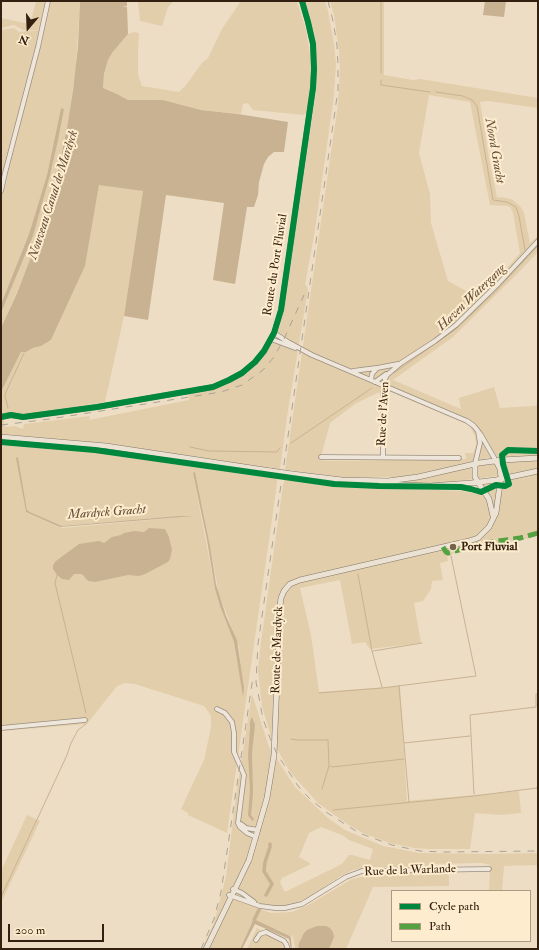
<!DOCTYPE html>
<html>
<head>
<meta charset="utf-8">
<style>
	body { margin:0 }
	#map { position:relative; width:539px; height:950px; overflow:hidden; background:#ecddc4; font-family:"IM FELL Double Pica",serif }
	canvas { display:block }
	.frame { position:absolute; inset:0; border:2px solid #342010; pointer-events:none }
	.legend { position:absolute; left:391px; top:890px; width:140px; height:52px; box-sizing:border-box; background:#feecce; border:1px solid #ad9a82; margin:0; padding:5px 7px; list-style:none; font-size:12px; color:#342010 }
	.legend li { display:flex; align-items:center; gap:8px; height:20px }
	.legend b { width:20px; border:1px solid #ad9a82 }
	.north { position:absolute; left:8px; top:8px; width:40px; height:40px; -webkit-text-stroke:3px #feecce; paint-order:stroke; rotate:199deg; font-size:11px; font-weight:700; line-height:16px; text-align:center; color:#342010 }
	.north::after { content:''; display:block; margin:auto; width:14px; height:18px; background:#342010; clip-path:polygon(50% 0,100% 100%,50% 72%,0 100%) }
	.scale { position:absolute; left:8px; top:924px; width:96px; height:18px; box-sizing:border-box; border:2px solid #342010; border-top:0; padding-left:5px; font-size:12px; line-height:14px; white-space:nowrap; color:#342010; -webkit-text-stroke:3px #feecce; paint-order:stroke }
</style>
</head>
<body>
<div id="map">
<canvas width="539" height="950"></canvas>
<div class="frame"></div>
<ul class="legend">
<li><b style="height:5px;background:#00873e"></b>Cycle path</li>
<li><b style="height:5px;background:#53a23f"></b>Path</li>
</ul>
<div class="north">N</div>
<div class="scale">200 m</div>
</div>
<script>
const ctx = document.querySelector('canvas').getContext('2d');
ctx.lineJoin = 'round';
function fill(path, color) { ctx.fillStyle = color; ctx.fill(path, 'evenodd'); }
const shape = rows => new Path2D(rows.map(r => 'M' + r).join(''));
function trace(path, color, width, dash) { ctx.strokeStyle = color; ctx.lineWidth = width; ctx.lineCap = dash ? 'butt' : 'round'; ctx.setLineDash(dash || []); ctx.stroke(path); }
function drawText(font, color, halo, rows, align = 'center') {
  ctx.font = font + ' "IM FELL Double Pica",serif'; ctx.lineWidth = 4; ctx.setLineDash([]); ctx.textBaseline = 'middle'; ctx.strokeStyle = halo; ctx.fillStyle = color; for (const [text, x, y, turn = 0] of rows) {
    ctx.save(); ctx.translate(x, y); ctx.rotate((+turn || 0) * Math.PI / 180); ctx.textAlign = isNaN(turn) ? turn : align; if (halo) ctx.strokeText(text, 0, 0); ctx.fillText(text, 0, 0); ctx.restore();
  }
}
fill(shape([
	[36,1,80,1,76,67,67,128,52,193,38,239,26,271,1,328,1,313,33,236,64,109,61,108,47,175,29,234,1,304,1,30,14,28,19,32,39,30,23,30,14,25,1,28,1,18,30,24],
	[138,1,174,1,168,7,162,26,140,21],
	[241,1,297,1,306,30,310,54,311,81,307,111,304,115,253,110,248,103,243,104,241,114,201,110,163,100,128,100,117,94,103,88,104,74,108,60,112,53,128,34,134,32,139,33,138,49,138,74,142,86,179,92,186,85,202,63,208,58,222,29],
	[303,1,325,1,328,11,334,44,336,63,334,96,314,236,305,284,308,289,288,410,280,469,240,464,184,455,81,441,1,434,1,392,21,352,26,352,33,348,41,346,51,340,85,266,99,184,143,191,124,316,105,402,23,416,11,413,3,414,5,427,15,426,23,429,24,424,90,416,89,420,189,400,188,394,224,386,239,378,258,362,271,345,279,328,284,307,316,92,316,56,312,31],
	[330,1,384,1,384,75,413,80,420,79,538,98,538,108,488,101,480,102,490,164,497,197,507,198,513,200,520,206,524,213,530,243,538,236,538,252,518,273,453,337,393,380,461,409,459,398,494,387,500,408,535,406,538,404,538,456,489,458,413,475,397,477,344,477,285,470,338,104,340,69,339,52,334,15],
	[429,95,470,102,490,205,508,206,511,208,513,213,520,253,493,285,477,300,470,293,448,281,431,223,430,194,419,153],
	[391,392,469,425,475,436,476,445,473,453,465,453,466,459,330,461,320,460,330,423,355,404,377,393],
	[1,444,36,446,108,453,277,478,277,484,227,833,188,815,188,813,181,809,204,760,211,727,211,716,204,706,135,684,125,683,117,686,87,724,1,731],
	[18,457,27,510,30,512,62,526,178,516,195,516,62,528,26,512,17,462],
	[193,473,195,473,203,510,219,594,239,647,243,695,234,642,220,606,215,589],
	[538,460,538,469,505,475,433,484,420,484,406,482,406,481,423,479,460,469,504,462],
	[538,473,538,535,526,539,465,548,447,556,448,561,440,563,443,580,432,581,431,589,423,601,414,603,421,643,370,649,365,642,352,644,340,580,300,588,311,635,319,692,400,686,407,801,519,791,521,813,501,815,475,813,470,849,428,849,414,848,390,843,363,833,347,824,318,803,290,772,272,740,262,706,258,671,260,650,283,485,285,479,335,486,462,491,479,494,483,496,483,485],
	[252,694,269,747,295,787,329,819,345,830,383,846,419,853,488,854,538,853,538,865,504,866,502,891,489,891,490,865,482,863,429,864,428,867,370,867,353,870,339,877,308,898,289,906,277,907,264,904,262,910,271,913,292,912,310,904,352,879,381,873,446,872,449,876,449,886,373,887,346,949,295,949,293,937,256,920,257,917,255,916,240,949,202,949,214,923,226,877,236,796],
	[321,827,342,835,349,840,373,849,370,860,352,855,349,855,342,864,285,892,280,882,282,878,311,864,299,857,309,833],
	[27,815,40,821,1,903,1,871],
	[257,928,282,942,286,945,286,949,247,949]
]), '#e3ceab');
fill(shape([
	[80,1,127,1,127,6,122,7,127,7,128,34,112,53,108,60,104,74,103,88,117,94,128,100,163,100,201,110,238,114,288,122,284,152,274,152,268,157,264,164,259,182,258,195,254,207,247,207,235,284,213,280,224,203,166,195,148,320,124,316,143,191,99,185,85,266,51,340,41,346,33,348,26,352,21,352,1,392,1,328,17,293,38,239,58,170,67,128,73,90,78,47],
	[485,1,506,1,504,17,483,15],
	[61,108,64,109,58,140,50,175,33,236,1,313,1,304,29,234,47,175],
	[18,457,27,510,30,512,62,526,178,516,195,516,60,527,26,512,16,458],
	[195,472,210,546,216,584,226,616,237,640,244,688,243,697,234,642,220,606,215,589,207,540,193,473],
	[149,528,165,529,169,537,172,550,170,559,168,562,145,574,139,576,128,575,95,582,88,581,83,575,81,574,74,574,69,580,62,579,57,575,53,569,53,565,56,561,79,544,99,541,104,543,112,537,121,535,124,533,134,531,144,532],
	[252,717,255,725,252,753,253,794,251,815,254,819,253,821,249,817,248,815,250,789,248,755,250,729,250,722],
	[255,916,257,916,256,920,290,936,291,938,292,949,291,949,289,939,255,924,242,949,240,949],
	[317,926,326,926,330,928,333,932,334,937,329,949,298,949,299,943,304,933,307,930]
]), '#c8b292');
trace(shape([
	[381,1,381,73],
	[381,80,381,85,430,92],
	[436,92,463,96,472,100,477,106,493,200,507,202,516,207,519,216,525,250],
	[394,373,456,329,494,293,538,246],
	[8,408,5,396,6,392,24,353],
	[291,443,372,388],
	[190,447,209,451,277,452,280,448],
	[358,574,372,651,382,687],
	[57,575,55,583,86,713],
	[373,651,422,643],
	[399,686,409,802],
	[319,693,382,688,476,676,451,556],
	[291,739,297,740,328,740,329,766,322,789],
	[404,743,470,736],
	[330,766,332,767,404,759],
	[474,794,470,715,536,707,536,694,538,694],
	[333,810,474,796,537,788,538,783],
	[1,897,67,755,71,743,78,730,86,724]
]), '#c8b292', 1);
trace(shape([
	[266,895,272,884,264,871,265,862,270,847,270,844],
	[254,920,259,910]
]), '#c8b292', 3.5);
const minor = shape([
	[1,191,5,173,38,47,48,1],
	[274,333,288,342,312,355,467,421,474,426,481,435,496,461],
	[271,339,295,348],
	[353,371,376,368],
	[371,380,372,374,377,368,398,364],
	[375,382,386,374],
	[1,417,11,415,23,417,97,407,213,387,229,380,242,373,255,362,264,351,274,333,281,310,313,88,314,69,313,44,308,22,302,1],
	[321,457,459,458],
	[383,457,383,394,385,379,387,375,401,363,435,341,456,325,499,283,538,241],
	[475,464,480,443,478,431],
	[217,709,225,713,232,722,234,733,234,752,244,775,238,823,240,827,247,833,256,837],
	[1,728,85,720],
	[241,824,246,828,258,830],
	[233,889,242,893,254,902],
	[229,895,260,906,275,908,285,908,302,904,346,877,362,871,489,869],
	[256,940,260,934,266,932,284,941,286,944,288,949]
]);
const major = shape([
	[1,437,106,446,271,471],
	[475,464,475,477,481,487,489,499,493,516],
	[292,474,342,480,388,481,418,477,479,463,502,460,538,458],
	[380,484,430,486,471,483,496,480,538,471],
	[206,949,249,860,267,798,274,755,280,606,281,598,284,591,290,584,300,580,469,541,478,538,489,527,496,513,501,477,500,469,496,461]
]);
trace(minor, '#9a8f80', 5.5);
trace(major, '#807668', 6);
trace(minor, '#eee6da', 4);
trace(major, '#ebe2d3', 5);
trace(shape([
	[328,1,333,21,337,45,338,65,338,90,258,644,256,682,263,719,270,738,277,754,298,786,309,798,326,812,359,833,392,845,420,851,443,852,538,851],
	[1,425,50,419,221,392,242,385,263,370,274,357,284,339,304,295],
	[201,949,214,919,221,892,253,677]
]), '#aba298', 1, [7, 7]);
const majorBridge = shape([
	[271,471,292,474]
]);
trace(majorBridge, '#807668', 6, []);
trace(majorBridge, '#ebe2d3', 5);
trace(shape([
	[443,547,446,552,448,553,485,543,520,538,538,533]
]), '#53a23f', 5, [10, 5]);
trace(shape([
	[1,417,11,415,23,417,97,407,213,387,229,380,242,373,255,362,264,351,274,333,281,310,313,88,314,69,313,44,308,22,302,1],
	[1,442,95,450,334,484,379,486,461,487,471,489,481,492,496,485,505,486,509,484,503,464,502,455,508,450,538,451]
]), '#00873e', 6);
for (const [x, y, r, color] of [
	[453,547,4,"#74624f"]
]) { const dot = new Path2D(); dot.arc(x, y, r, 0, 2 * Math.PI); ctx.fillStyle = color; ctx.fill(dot); trace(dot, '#feecce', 1.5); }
drawText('12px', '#342010', '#feecce', [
	["Route du Port Fluvial",276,265,-81],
	["Rue de l'Aven",384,414,-87],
	["Route de Mardyck",278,650,-88],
	["Rue de la Warlande",410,871,-2]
]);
drawText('bold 12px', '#342010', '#feecce', [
	["Port Fluvial",461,547]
], 'left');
drawText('italic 13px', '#634d36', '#feecce', [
	["Noord Gracht",494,151,80],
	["Nouveau Canal de Mardyck",54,195,-72],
	["Haven Watergang",472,298,-44],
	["Mardyck Gracht",107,513,-4]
]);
</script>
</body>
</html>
